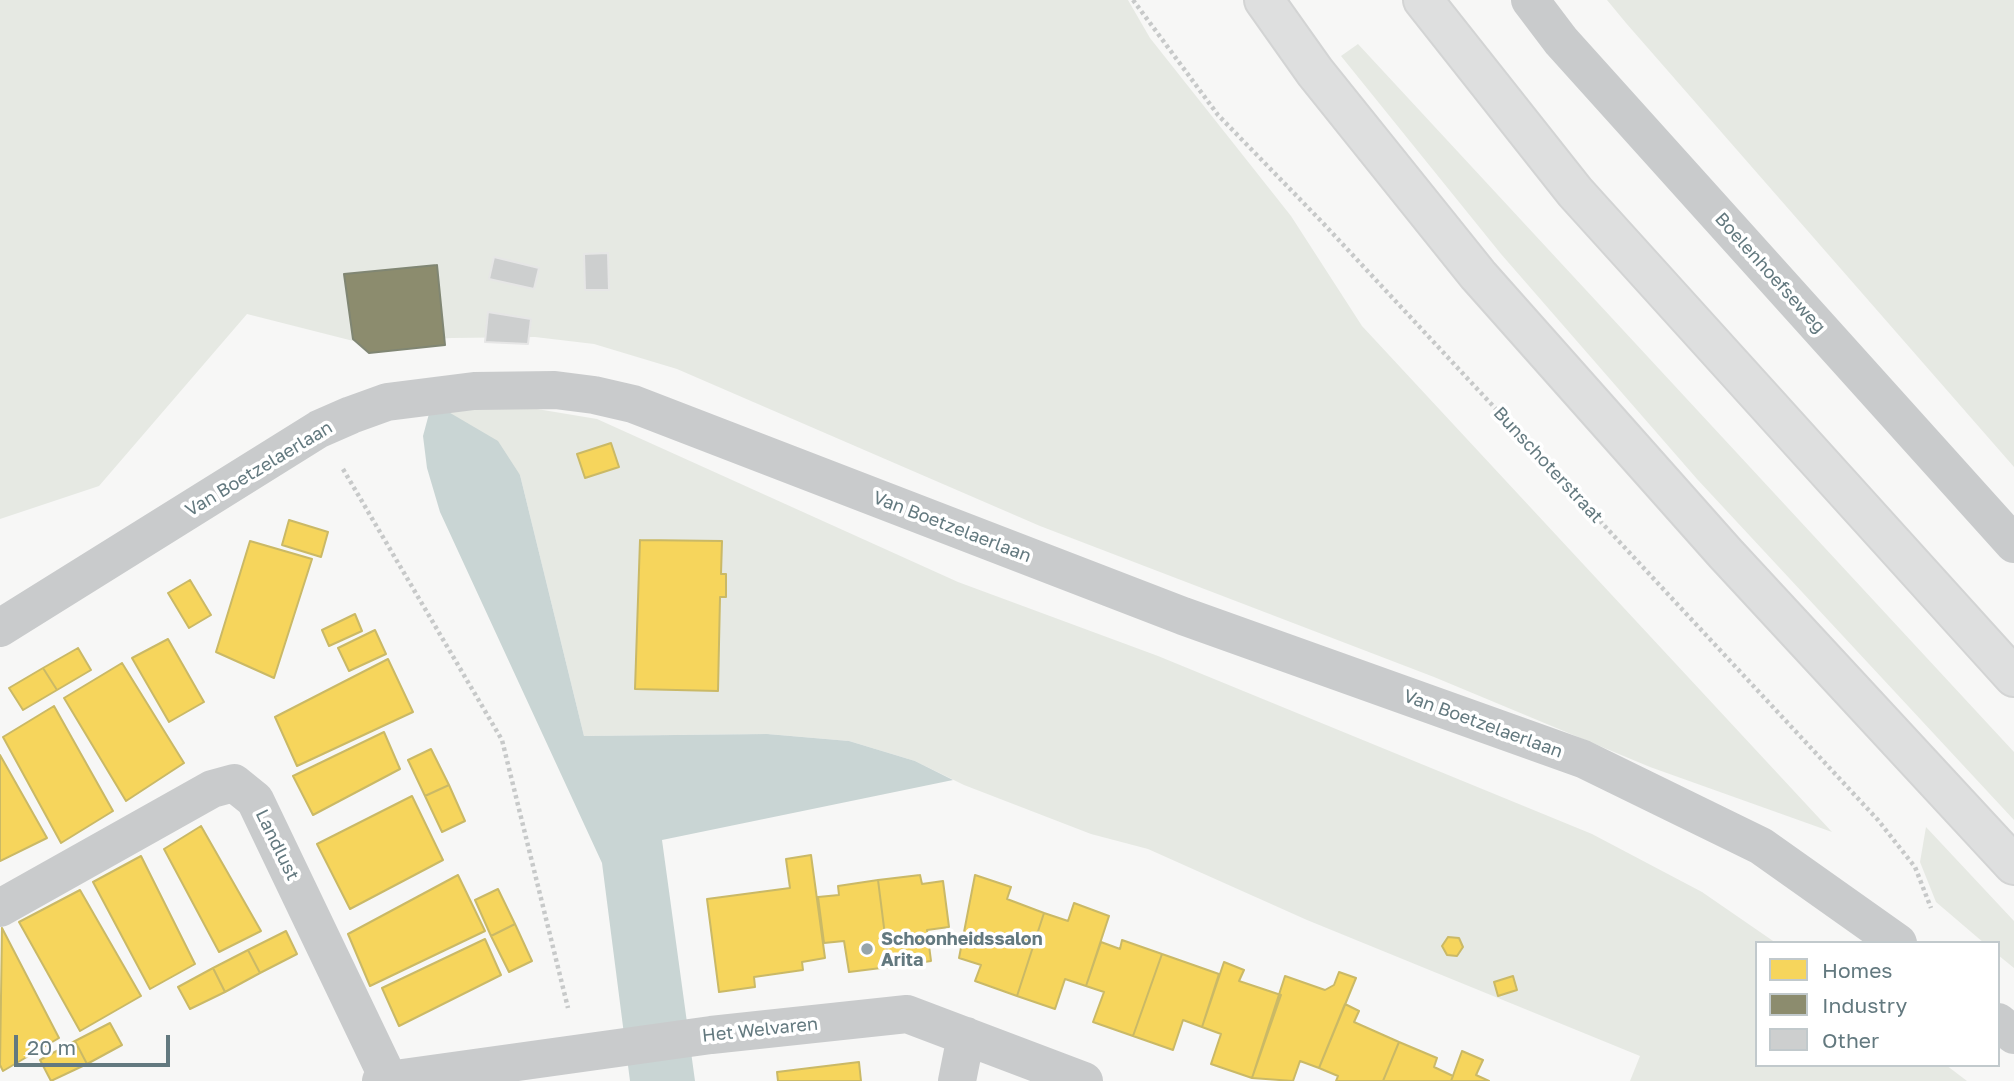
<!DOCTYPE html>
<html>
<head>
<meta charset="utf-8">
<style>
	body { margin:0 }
	#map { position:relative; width:2014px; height:1081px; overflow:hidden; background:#f7f7f6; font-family:"Golos Text",sans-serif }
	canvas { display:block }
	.legend { position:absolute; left:1755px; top:941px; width:245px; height:126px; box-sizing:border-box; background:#fff; border:2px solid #c1c9cc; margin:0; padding:9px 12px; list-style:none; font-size:21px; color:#63797f }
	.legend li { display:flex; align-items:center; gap:14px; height:35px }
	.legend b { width:35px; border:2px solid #c1c9cc }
	.scale { position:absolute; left:14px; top:1035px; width:156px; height:32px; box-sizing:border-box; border:4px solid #63797f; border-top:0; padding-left:9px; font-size:21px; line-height:24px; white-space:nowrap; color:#63797f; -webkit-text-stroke:5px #fff; paint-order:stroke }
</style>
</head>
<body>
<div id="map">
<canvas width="2014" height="1081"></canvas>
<ul class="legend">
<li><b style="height:19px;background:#f6d55c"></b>Homes</li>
<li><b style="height:19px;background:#8c8c6e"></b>Industry</li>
<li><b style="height:19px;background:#cdcfcf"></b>Other</li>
</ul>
<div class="scale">20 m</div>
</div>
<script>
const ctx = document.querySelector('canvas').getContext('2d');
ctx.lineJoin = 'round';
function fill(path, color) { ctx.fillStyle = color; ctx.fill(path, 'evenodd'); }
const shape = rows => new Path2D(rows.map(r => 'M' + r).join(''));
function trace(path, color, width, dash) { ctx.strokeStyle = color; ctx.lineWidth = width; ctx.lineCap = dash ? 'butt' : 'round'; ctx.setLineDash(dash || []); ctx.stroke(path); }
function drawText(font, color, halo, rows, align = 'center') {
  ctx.font = font + ' "Golos Text",sans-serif'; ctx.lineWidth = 7; ctx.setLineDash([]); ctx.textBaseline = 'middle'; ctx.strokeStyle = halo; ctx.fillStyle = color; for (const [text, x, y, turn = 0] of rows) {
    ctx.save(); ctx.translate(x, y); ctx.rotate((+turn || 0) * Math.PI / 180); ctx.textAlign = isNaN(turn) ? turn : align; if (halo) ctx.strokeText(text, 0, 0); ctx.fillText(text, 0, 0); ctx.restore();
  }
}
fill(shape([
	[0,0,1128,0,1150,38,1291,216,1362,326,1832,832,1650,767,1434,677,1040,526,677,369,594,344,535,337,452,338,390,341,377,347,247,314,99,486,0,519],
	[1607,0,2014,0,2014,467,1626,23],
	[1358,44,2014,752,2014,820,1697,479,1501,254,1341,56],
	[495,402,597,419,958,582,1158,656,1592,834,1702,892,1776,943,1757,943,1757,1065,1946,1065,1967,1081,1630,1081,1640,1056,1307,920,1148,849,1091,834,964,785,915,761,849,741,767,734,584,736,520,475,440,407],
	[1926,827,2014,921,2014,968,1998,955,1998,943,1984,943,1936,902,1920,862]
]), '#e6e9e3');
fill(shape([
	[440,407,498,441,520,475,584,736,767,734,849,741,915,761,953,780,662,840,695,1081,630,1081,602,863,440,512,427,468,423,436,430,410]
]), '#c9d5d4');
const homes = shape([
	[611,443,619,467,585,478,577,454,611,443],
	[289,520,328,532,321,557,282,545,289,520],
	[640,540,722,541,721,574,726,574,726,597,720,597,718,691,635,689,640,540],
	[250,541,312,559,274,678,216,652,250,541],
	[190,580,211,615,189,628,168,593,190,580],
	[355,614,362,631,329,646,322,630,355,614],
	[375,630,386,654,349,671,338,648,375,630],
	[168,639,204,702,169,722,132,658,168,639],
	[78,648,91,670,57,690,43,668,78,648],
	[388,659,413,712,297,766,275,717,388,659],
	[122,663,184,763,126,801,64,698,122,663],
	[43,668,57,690,23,710,9,688,43,668],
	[54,706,113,811,61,843,3,737,54,706],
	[384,732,400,769,313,815,293,776,384,732],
	[431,749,449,785,425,796,408,760,431,749],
	[0,755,47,838,0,861,0,755],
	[449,785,465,821,442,832,425,796,449,785],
	[412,796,443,860,350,909,317,844,412,796],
	[201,826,261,931,219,952,164,849,201,826],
	[811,855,825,958,802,962,803,970,754,977,755,987,719,992,707,899,790,888,786,859,811,855],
	[141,856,195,964,150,989,93,882,141,856],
	[458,875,485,931,370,986,348,934,458,875],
	[920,875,922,884,943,881,949,927,927,930,931,961,889,967,878,880,920,875],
	[975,875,1011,887,1007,899,1044,913,1017,996,975,981,981,965,959,958,975,875],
	[878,880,889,967,849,972,844,941,824,943,818,897,839,895,838,886,878,880],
	[498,889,515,924,491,936,475,900,498,889],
	[80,890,141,996,80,1031,19,922,80,890],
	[1074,903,1109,916,1086,986,1065,979,1055,1009,1017,996,1044,913,1068,921,1074,903],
	[515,924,532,961,509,972,491,936,515,924],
	[2,928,59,1038,3,1071,0,1065,2,928],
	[286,931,297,954,260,973,248,950,286,931],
	[1448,937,1459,938,1463,947,1457,956,1447,955,1442,946,1448,937],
	[485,939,501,975,399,1026,382,988,485,939],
	[1122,940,1162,954,1133,1036,1093,1022,1104,992,1086,986,1101,942,1120,949,1122,940],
	[248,950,260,973,225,992,213,968,248,950],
	[1162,954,1219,974,1202,1027,1183,1020,1173,1050,1133,1036,1162,954],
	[1224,962,1244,970,1239,981,1281,995,1252,1078,1211,1064,1221,1034,1202,1027,1224,962],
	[213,968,225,992,190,1009,178,987,213,968],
	[1339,972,1356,978,1319,1068,1300,1061,1293,1081,1252,1078,1285,976,1325,990,1334,985,1339,972],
	[1513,976,1517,990,1498,996,1494,982,1513,976],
	[1345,1004,1359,1011,1354,1022,1399,1042,1383,1081,1336,1081,1338,1076,1319,1068,1345,1004],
	[110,1023,122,1045,87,1064,75,1041,110,1023],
	[75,1041,87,1064,51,1081,40,1060,75,1041],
	[1399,1042,1437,1058,1434,1067,1453,1076,1451,1081,1383,1081,1399,1042],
	[1462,1051,1483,1060,1476,1075,1489,1081,1451,1081,1462,1051],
	[859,1062,861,1081,778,1081,777,1072,859,1062]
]);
fill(homes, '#f6d55c');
trace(homes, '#cab966', 2);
const industry = shape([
	[437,265,445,345,369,353,353,339,344,274,437,265]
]);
fill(industry, '#8c8c6e');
trace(industry, '#808673', 2);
const building = shape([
	[608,253,609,290,585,290,584,254,608,253],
	[494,257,539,268,534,289,489,279,494,257],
	[488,312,531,319,528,344,485,342,488,312]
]);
fill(building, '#cdcfcf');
trace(building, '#e6e6e6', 2);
const primary = shape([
	[1264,0,1315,72,1478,275,1725,553,2014,865],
	[1423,0,1575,192,2014,677]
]);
trace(primary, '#d3d4d4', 42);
trace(shape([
	[1133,0,1218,115,1322,222,1878,820,1915,867,1931,908],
	[343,469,502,740,568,1008]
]), '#c7c9c9', 4.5, [3.5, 3.5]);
trace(shape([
	[1530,0,1561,41,2014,544],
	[0,628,319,429,351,415,387,402,474,391,555,390,594,395,633,404,1183,616,1583,759,1761,846,1898,943],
	[0,908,212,789,234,783,255,800,389,1080],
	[1998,1022,2014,1035],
	[381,1081,711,1035,907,1014,1084,1081],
	[957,1081,966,1036]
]), '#c9cbcc', 38);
trace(primary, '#dedfdf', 38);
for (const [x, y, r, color] of [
	[867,949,7,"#97a5a9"]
]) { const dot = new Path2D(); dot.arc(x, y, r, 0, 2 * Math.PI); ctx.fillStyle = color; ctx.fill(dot); trace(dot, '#fff', 2.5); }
drawText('18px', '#63797f', '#fff', [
	["Boelenhoefseweg",1770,273,48],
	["Bunschoterstraat",1548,465,47],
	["Van Boetzelaerlaan",259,469,-31],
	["Van Boetzelaerlaan",952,527,21],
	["Van Boetzelaerlaan",1483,724,20],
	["Landlust",277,845,64],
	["Het Welvaren",760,1030,-6]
]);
drawText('bold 18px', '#63797f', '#fff', [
	["Schoonheidssalon",881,939],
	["Arita",881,960]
], 'left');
</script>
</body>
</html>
